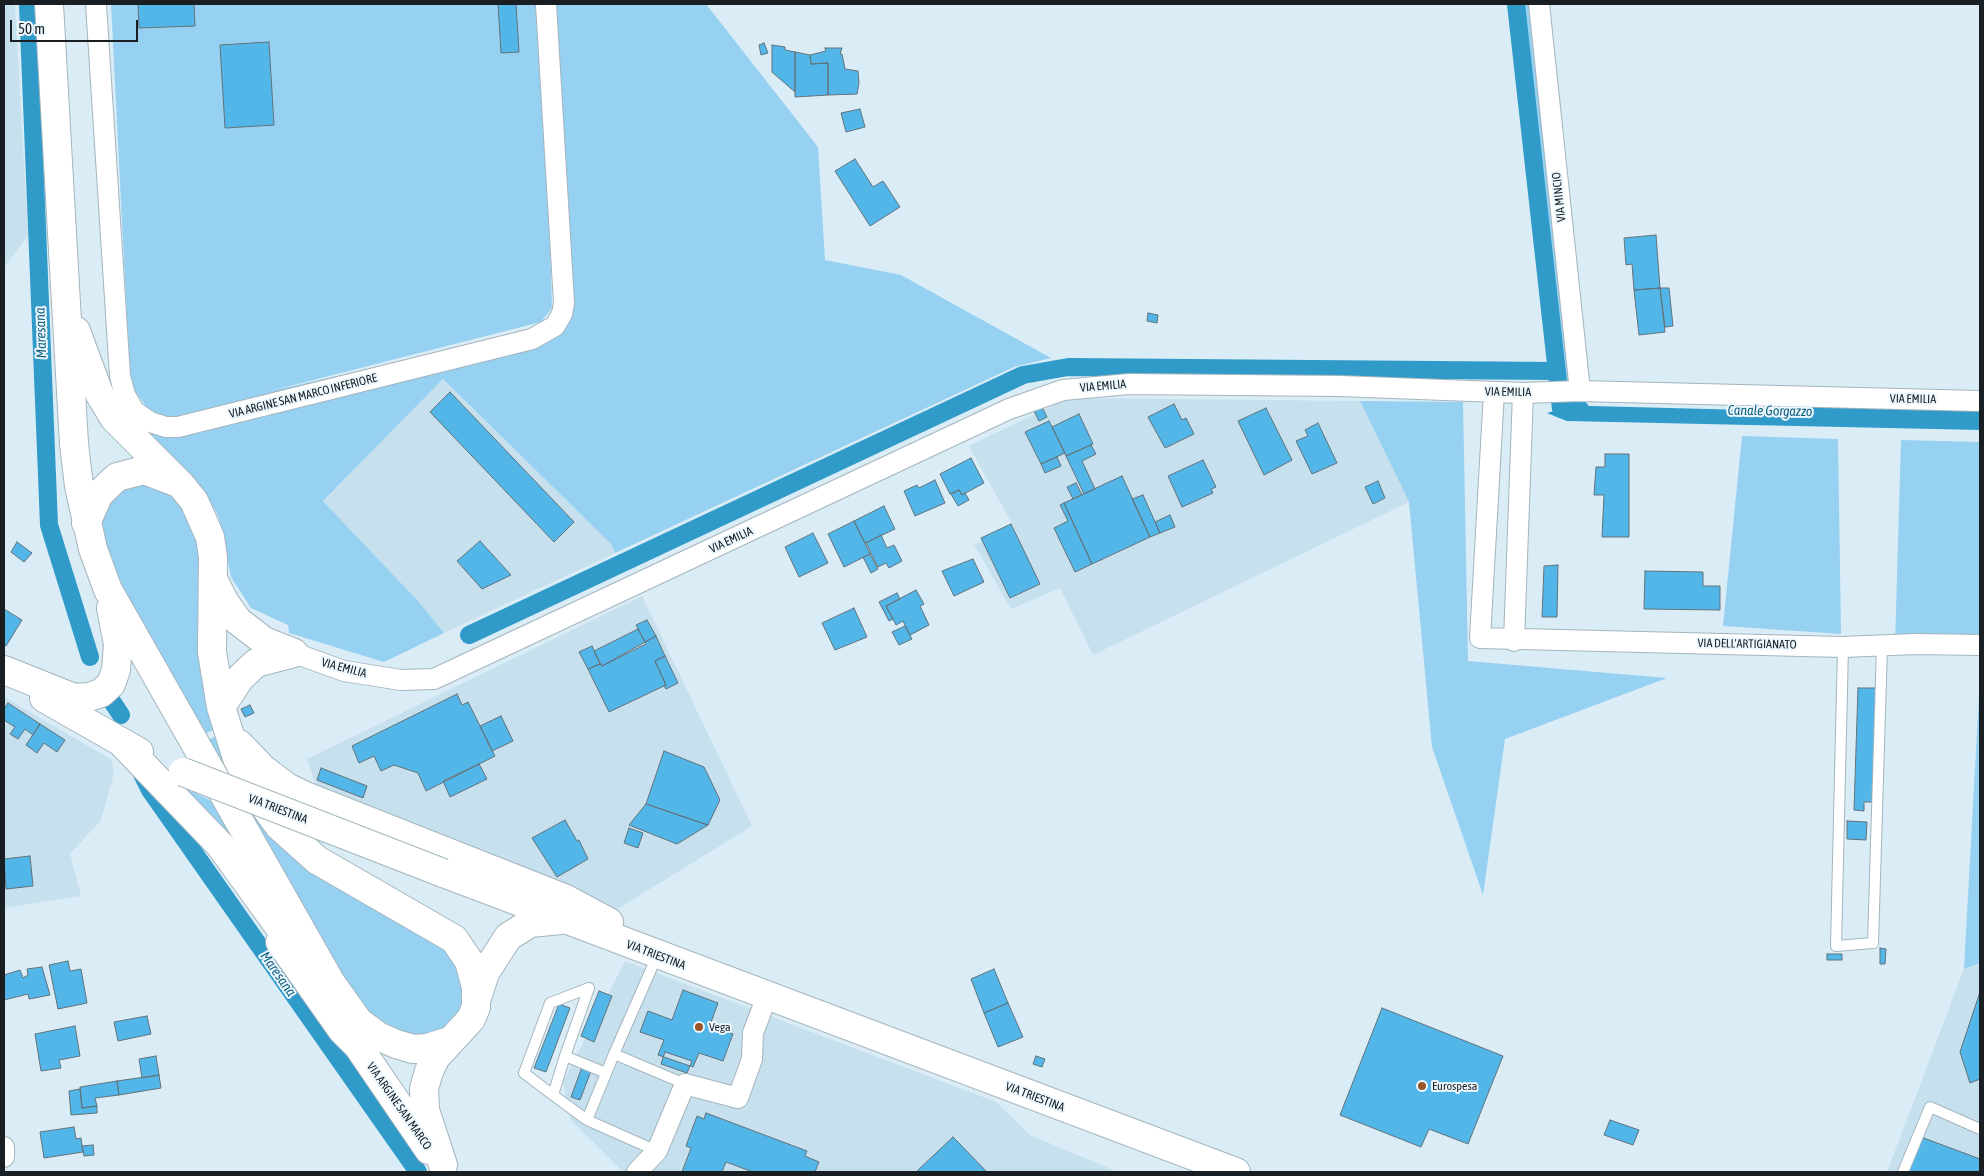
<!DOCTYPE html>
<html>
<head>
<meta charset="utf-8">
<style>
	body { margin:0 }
	#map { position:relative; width:1984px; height:1176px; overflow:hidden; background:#daecf6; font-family:"Asap Condensed",sans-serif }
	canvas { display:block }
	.frame { position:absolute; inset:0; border:5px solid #181e22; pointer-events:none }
	.scale { position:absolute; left:10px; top:20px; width:128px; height:22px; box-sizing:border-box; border:2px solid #181e22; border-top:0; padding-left:6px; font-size:15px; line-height:18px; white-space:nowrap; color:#181e22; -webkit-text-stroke:4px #edf8fe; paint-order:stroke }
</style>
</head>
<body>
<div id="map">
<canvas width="1984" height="1176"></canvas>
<div class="frame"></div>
<div class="scale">50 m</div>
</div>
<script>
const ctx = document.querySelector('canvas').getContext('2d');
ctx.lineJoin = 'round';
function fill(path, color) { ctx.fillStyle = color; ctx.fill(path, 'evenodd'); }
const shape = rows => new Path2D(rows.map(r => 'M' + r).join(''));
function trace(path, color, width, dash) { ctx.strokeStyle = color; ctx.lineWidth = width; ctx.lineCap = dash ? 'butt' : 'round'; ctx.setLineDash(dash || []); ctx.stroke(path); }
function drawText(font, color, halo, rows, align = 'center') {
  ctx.font = font + ' "Asap Condensed",sans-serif'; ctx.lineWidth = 4; ctx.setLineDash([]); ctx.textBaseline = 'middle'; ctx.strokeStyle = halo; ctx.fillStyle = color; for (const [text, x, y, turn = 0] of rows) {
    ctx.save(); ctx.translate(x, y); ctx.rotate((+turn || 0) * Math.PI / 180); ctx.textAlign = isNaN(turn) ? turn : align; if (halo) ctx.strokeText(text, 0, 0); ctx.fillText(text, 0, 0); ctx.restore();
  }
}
fill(shape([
	[4,4,15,4,28,236,4,267],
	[443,379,611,544,615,553,444,633,419,602,323,501],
	[1068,398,1360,401,1409,502,1093,655,1060,588,1011,609,974,544,1016,531,969,446],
	[642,596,752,826,606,916,324,809,307,759],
	[4,697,112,760,114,773,101,820,70,854,81,896,4,908],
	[625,961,996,1102,1030,1135,1118,1172,623,1172,570,1119,563,1082],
	[1980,963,1980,1172,1887,1172,1964,969]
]), '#c7e0ee');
fill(shape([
	[111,4,706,4,818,147,825,260,901,275,1051,358,1014,367,615,553,611,544,443,379,323,501,419,602,444,633,384,662,289,633,288,625,251,608,231,577,219,518,206,493,128,416,140,404,145,405,134,390,130,379],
	[550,240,554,311,545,329,266,392,541,322,552,308],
	[1521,4,1532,4,1571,369,1569,392,1563,393],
	[1360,401,1463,402,1468,661,1667,678,1505,739,1483,895,1432,747,1409,502],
	[1742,436,1838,439,1841,634,1723,626],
	[1901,440,1980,442,1980,642,1895,643],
	[138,481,166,488,196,524,216,729,201,735,132,609,116,576,101,530,103,515,117,489],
	[1980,677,1980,963,1964,969],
	[220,735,257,812,451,944,466,1002,446,1031,407,1040,358,1005,270,854,270,847,250,817,207,740],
	[182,787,212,801,282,914]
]), '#97d1f1');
fill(shape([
	[1552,405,1980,416,1980,430,1567,421,1547,413,1554,411]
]), '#309ac9');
trace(shape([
	[28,4,49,525,90,657],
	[1516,4,1561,409,1580,409],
	[1774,411,1980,414],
	[469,635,1023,375,1068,367,1556,371],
	[111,700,121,715],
	[142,774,150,790,418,1172]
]), '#309ac9', 18);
const building = shape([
	[138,4,194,4,195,26,139,28,138,4],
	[498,4,516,4,519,52,501,53,498,4],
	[269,42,274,125,225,128,220,45,269,42],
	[764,43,768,53,761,55,759,45,764,43],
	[772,45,785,47,785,50,795,52,795,92,772,72,772,45],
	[825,48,842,48,840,54,842,54,845,69,858,71,859,83,857,94,828,95,828,63,811,64,810,55,826,51,825,48],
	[795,52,810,55,811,64,828,63,828,95,795,97,795,52],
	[860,109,865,127,846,132,841,113,860,109],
	[855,159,873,187,883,181,900,207,870,226,835,171,855,159],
	[1656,235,1660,288,1634,290,1632,264,1626,265,1624,238,1656,235],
	[1660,288,1669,288,1673,326,1665,327,1660,288],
	[1660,288,1665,332,1639,335,1634,290,1660,288],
	[1148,313,1158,315,1157,323,1147,321,1148,313],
	[450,392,574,522,554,542,430,412,450,392],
	[1174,404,1182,420,1186,418,1194,434,1165,448,1148,417,1174,404],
	[1042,407,1047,417,1039,421,1034,411,1042,407],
	[1266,408,1292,460,1264,475,1238,421,1266,408],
	[1079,414,1093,444,1066,456,1052,427,1079,414],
	[1049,421,1065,453,1041,464,1025,432,1049,421],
	[1318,423,1337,463,1312,474,1296,441,1308,436,1305,430,1318,423],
	[1091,445,1096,454,1082,461,1095,489,1084,494,1066,456,1091,445],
	[1605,454,1629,454,1629,537,1602,537,1604,495,1594,495,1596,467,1605,467,1605,454],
	[1057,457,1061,466,1045,473,1041,464,1057,457],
	[971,458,984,483,962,495,959,490,950,494,940,474,971,458],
	[1203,460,1216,487,1211,489,1213,493,1182,507,1168,476,1203,460],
	[1122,476,1150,537,1092,564,1064,503,1122,476],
	[935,480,945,503,915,516,904,491,917,485,919,488,935,480],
	[1378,481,1385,498,1373,504,1365,487,1378,481],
	[1076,483,1082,495,1073,499,1067,487,1076,483],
	[959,490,962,495,965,493,969,500,958,506,951,494,959,490],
	[1143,495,1160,533,1150,537,1132,499,1143,495],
	[1064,503,1092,564,1075,572,1054,528,1068,521,1060,505,1064,503],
	[884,506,895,529,865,543,854,521,884,506],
	[1170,515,1175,527,1160,533,1155,522,1170,515],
	[854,521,870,554,844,567,828,534,854,521],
	[1011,524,1040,584,1010,598,981,538,1011,524],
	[813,533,828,563,799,577,785,547,813,533],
	[881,535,887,548,894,545,902,561,889,568,886,563,878,567,866,543,881,535],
	[480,541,511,575,482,589,457,561,480,541],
	[17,542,32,553,24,562,11,552,17,542],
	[870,554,878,569,871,573,863,557,870,554],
	[973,559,984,582,954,596,942,571,973,559],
	[1558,565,1557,617,1542,617,1544,566,1558,565],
	[1645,571,1703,572,1703,586,1720,586,1720,610,1644,609,1645,571],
	[916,590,924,604,920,606,929,625,910,635,903,621,896,625,886,606,916,590],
	[897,593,900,599,886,606,893,619,889,621,879,602,897,593],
	[854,608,867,637,835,650,822,623,854,608],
	[4,609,22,620,6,646,4,644,4,609],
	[647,620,656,636,645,642,636,625,647,620],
	[905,626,912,639,899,645,892,632,905,626],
	[638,629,646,644,602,666,594,651,638,629],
	[656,636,665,656,655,661,666,685,609,712,588,669,600,664,602,666,656,636],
	[592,646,600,664,588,669,579,652,592,646],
	[665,656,678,683,666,689,664,686,666,685,655,661,665,656],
	[1858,688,1876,688,1872,802,1864,802,1864,811,1854,810,1858,688],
	[457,694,462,705,468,702,495,756,426,791,418,773,394,765,381,771,374,756,359,763,352,746,457,694],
	[8,703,40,724,33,735,25,729,18,739,10,734,15,727,4,720,4,709,8,703],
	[250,705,254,713,245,717,241,709,250,705],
	[501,716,513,741,492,751,480,726,501,716],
	[40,724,65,740,57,752,44,743,37,753,26,745,40,724],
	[664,751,704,767,720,800,708,825,646,804,664,751],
	[479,764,487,779,450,797,443,781,479,764],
	[321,768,367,786,363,798,317,780,321,768],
	[646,804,708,825,677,844,629,825,646,804],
	[565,820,577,841,579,840,588,859,557,877,532,838,565,820],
	[1847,821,1867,822,1866,840,1847,839,1847,821],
	[629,828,643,833,638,848,624,843,629,828],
	[30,856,33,886,6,889,4,859,30,856],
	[1880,948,1886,949,1885,964,1880,964,1880,948],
	[1827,954,1842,954,1842,960,1827,960,1827,954],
	[68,961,70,971,81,969,87,1003,58,1009,49,965,68,961],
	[42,967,50,995,29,999,28,994,4,1000,4,975,20,970,23,978,28,975,27,969,42,967],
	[994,969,1008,1003,984,1013,971,979,994,969],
	[683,990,718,1003,710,1025,733,1034,723,1061,699,1053,693,1067,658,1055,664,1040,640,1032,648,1011,672,1020,683,990],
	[599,991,612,996,594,1042,581,1036,599,991],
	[1980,992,1980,1079,1970,1083,1960,1052,1980,992],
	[1008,1003,1023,1037,998,1047,984,1013,1008,1003],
	[559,1004,570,1008,546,1072,534,1068,559,1004],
	[1382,1008,1503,1056,1468,1144,1429,1129,1421,1147,1340,1115,1382,1008],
	[147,1016,151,1034,118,1041,114,1022,147,1016],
	[75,1026,80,1056,59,1060,61,1068,41,1071,35,1034,75,1026],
	[665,1052,692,1061,687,1073,661,1064,665,1052],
	[156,1056,159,1075,142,1078,139,1059,156,1056],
	[1036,1056,1045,1059,1042,1067,1033,1064,1036,1056],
	[582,1067,591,1071,580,1100,571,1097,582,1067],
	[159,1075,161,1088,119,1095,117,1081,159,1075],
	[117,1081,119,1095,95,1098,97,1106,82,1108,80,1087,117,1081],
	[80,1089,82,1108,97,1106,97,1113,71,1115,69,1091,80,1089],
	[706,1113,807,1151,805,1156,819,1162,815,1172,753,1172,726,1162,722,1172,682,1172,691,1148,686,1146,697,1116,704,1119,706,1113],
	[1610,1120,1639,1130,1633,1145,1604,1135,1610,1120],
	[74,1127,76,1139,81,1138,83,1152,44,1158,40,1132,74,1127],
	[953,1137,987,1172,916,1172,953,1137],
	[1921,1137,1980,1159,1980,1172,1907,1172,1921,1137],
	[93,1145,94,1155,84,1156,82,1146,93,1145]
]);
fill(building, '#52b7e8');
trace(building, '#62727a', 1);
const lane = shape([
	[1843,647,1836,946,1873,943,1882,646],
	[657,956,614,1054,685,1084],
	[614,1054,587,1120,657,1151],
	[553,1095,524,1073,550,1003,589,988,565,1056],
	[587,1120,553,1095,565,1056,606,1073],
	[1903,1172,1930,1107,1980,1129]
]);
const street = shape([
	[96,4,120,376,125,395,134,411,150,422,166,427,178,427,532,339,555,326,562,314,564,303,546,4],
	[1539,4,1580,391],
	[1494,392,1480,638,1843,647,1916,644,1980,645],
	[1514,641,1523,393],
	[294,653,344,671,401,680,434,679,1009,409,1063,390,1129,384,1340,386,1523,393,1580,391,1980,401],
	[4,1147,4,1157],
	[637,1172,657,1151,685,1084,738,1098,752,1059,753,1033,767,996]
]);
const secondary = shape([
	[49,4,74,444,79,486,93,549,108,590,331,983,361,1025],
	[76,331,99,393,114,418,181,485,194,501,210,537,213,557,212,652,221,707,237,758,258,797,279,826,317,860,454,939,469,961,476,987,476,1007,471,1019,436,1057,429,1071,424,1089,425,1110,443,1165],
	[86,523,99,494,117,477,144,470,178,483],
	[213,579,224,601,238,621,264,641,294,653],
	[4,670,74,698,89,697,101,693,111,684,116,670,118,644,111,608],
	[44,698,139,752],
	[221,707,240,678,256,663,294,653],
	[123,744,220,845,298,953],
	[239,744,263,769,287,787,303,795,566,899,609,922],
	[443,873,1236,1172],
	[280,942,342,1030,358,1046,429,1150],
	[477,998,485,973,508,937,530,923,561,920],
	[347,1013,378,1036,396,1044,413,1049,427,1048,450,1041]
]);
trace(lane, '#a4b5be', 12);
trace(street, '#a4b5be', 22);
trace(secondary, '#a4b5be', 30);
trace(lane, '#fff', 10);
trace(street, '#fff', 20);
trace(secondary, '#fff', 28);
const secondaryBridge = shape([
	[183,772,443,873]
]);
trace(secondaryBridge, '#a4b5be', 30, []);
trace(secondaryBridge, '#fff', 28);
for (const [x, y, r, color] of [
	[699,1027,5,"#985426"],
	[1422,1086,5,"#985426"]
]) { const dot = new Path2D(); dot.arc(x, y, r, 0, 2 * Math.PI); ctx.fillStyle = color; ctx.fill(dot); trace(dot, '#edf8fe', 2); }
drawText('12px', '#181e22', '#edf8fe', [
	["VIA MINCIO",1559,197,-96],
	["VIA EMILIA",1103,386,-5],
	["VIA EMILIA",1508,392,1],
	["VIA ARGINE SAN MARCO INFERIORE",303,396,-14],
	["VIA EMILIA",1913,399,1],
	["VIA EMILIA",731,540,-25],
	["VIA DELL'ARTIGIANATO",1747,644,1],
	["VIA EMILIA",344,668,15],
	["VIA TRIESTINA",278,809,21],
	["VIA TRIESTINA",656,955,21],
	["VIA TRIESTINA",1035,1097,21],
	["VIA ARGINE SAN MARCO",399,1106,55]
]);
drawText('12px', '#181e22', '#edf8fe', [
	["Vega",709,1027],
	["Eurospesa",1432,1086]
], 'left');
drawText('italic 14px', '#0f5f7f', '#edf8fe', [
	["Maresana",41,333,-92],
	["Canale Gorgazzo",1770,411,1],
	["Maresana",278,974,55]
]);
</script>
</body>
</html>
